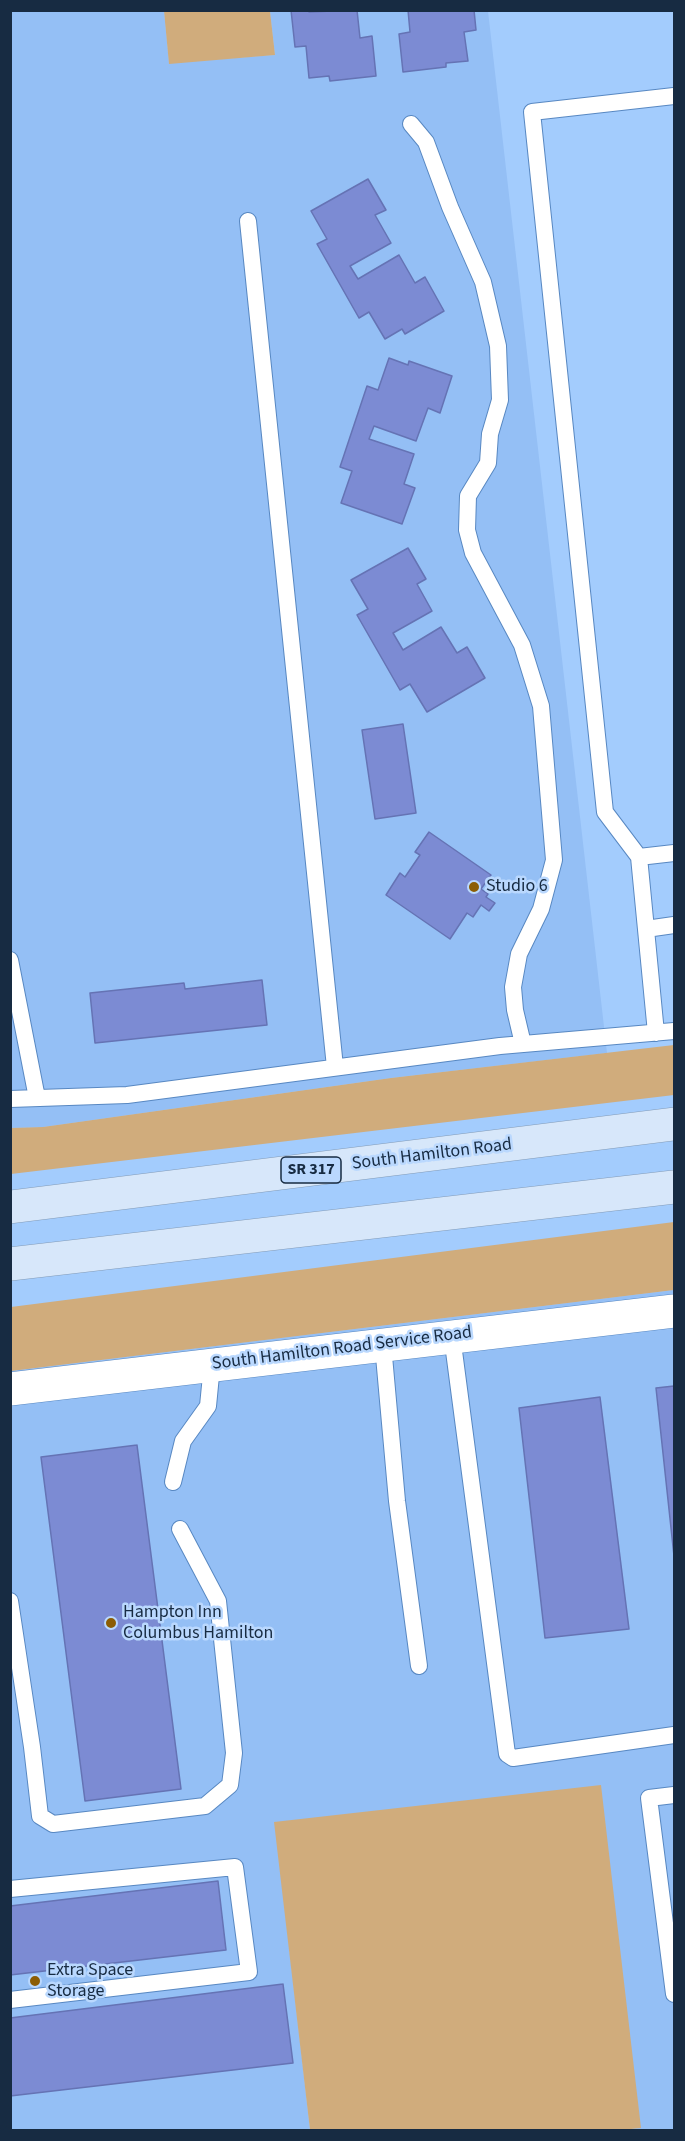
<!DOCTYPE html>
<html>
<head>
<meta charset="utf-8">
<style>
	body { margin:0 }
	#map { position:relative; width:685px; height:2141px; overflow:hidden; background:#a3ccfd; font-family:"Source Sans 3",sans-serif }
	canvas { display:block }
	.frame { position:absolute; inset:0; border:12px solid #172b42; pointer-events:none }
</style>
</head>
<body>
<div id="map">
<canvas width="685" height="2141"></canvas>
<div class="frame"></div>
</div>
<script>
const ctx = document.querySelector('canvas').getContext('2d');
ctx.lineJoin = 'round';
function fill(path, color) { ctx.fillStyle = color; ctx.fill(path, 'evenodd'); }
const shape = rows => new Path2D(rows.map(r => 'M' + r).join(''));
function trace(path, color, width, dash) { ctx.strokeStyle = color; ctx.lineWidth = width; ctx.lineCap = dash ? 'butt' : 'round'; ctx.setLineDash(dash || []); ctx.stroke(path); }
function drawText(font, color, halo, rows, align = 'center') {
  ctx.font = font + ' "Source Sans 3",sans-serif'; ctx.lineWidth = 5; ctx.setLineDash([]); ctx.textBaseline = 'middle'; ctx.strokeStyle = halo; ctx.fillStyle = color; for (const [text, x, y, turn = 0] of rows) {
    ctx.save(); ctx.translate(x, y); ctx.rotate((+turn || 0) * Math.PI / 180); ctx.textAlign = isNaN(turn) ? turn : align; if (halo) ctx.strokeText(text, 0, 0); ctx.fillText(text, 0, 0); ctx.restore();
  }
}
fill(shape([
	[10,11,164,11,169,63,275,55,270,11,488,11,607,1053,391,1078,43,1127,11,1128],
	[674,1290,674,2130,621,2130,640,2128,275,1823,310,2130,11,2130,10,1371]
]), '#94bff5');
fill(shape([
	[164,11,270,11,275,55,169,64],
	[674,1045,674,1095,11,1174,11,1128,43,1127,391,1078],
	[674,1222,674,1290,11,1371,11,1307],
	[601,1785,641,2128,621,2130,310,2130,274,1822]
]), '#d0ac7c');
const building = shape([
	[291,10,309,10,309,12,357,10,360,38,372,36,376,76,330,81,329,76,309,78,306,46,295,47,291,10],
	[408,10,474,10,476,30,464,32,468,61,446,63,446,67,403,72,399,34,410,32,408,10],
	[368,179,386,210,375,215,391,243,350,266,358,279,399,255,415,283,425,277,444,311,405,334,402,329,385,339,369,312,359,318,317,244,327,239,311,211,368,179],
	[389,358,408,365,409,361,452,376,440,413,428,408,416,441,374,426,369,439,414,454,404,484,415,488,402,524,341,503,352,471,340,467,367,386,378,390,389,358],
	[408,548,426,579,417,584,432,611,393,633,403,650,441,627,457,653,467,647,485,678,427,712,410,684,400,690,357,615,368,609,351,580,408,548],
	[403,724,416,813,375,819,362,730,403,724],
	[429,832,491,875,481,889,488,894,486,897,495,903,489,911,481,905,473,917,467,913,450,939,386,895,400,873,405,877,420,855,415,852,429,832],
	[262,980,267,1025,95,1043,90,993,184,983,185,989,262,980],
	[674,1386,674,1556,656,1388,674,1386],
	[600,1397,629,1629,545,1638,519,1408,600,1397],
	[137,1445,181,1789,85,1801,41,1457,137,1445],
	[218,1881,226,1950,10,1975,10,1906,218,1881],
	[283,1984,293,2063,10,2096,10,2018,283,1984]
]);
fill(building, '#7c8bd3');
trace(building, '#6573b4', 1.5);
const service = shape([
	[411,124,426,142,450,207,483,282,498,346,500,400,490,434,488,463,468,496,467,530,473,553,522,645,541,706,554,860,541,909,519,954,513,987,515,1010,523,1044],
	[248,221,335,1067],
	[639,857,674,853],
	[646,929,674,925],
	[10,960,37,1098],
	[656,1033,639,857,605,812,532,112,674,96],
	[10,1099,127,1095,500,1046,674,1031],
	[452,1336,507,1754,513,1758,674,1735],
	[383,1345,397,1501,419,1666],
	[173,1482,183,1441,208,1406,212,1365],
	[10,1601,32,1747,40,1816,53,1824,205,1806,230,1785,234,1753,218,1601,180,1529],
	[674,1795,649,1798,674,1994],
	[10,1889,235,1867,249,1972,10,2000]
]);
const minor = shape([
	[10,1389,674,1311]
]);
const primary = shape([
	[10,1207,674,1124],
	[10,1264,674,1187]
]);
trace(service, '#5888c2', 18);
trace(minor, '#5888c2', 34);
trace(primary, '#829bb8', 34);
trace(service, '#fff', 16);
trace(minor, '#fff', 33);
trace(primary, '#d7e7fa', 33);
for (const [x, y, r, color] of [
	[474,887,6,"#8c5d04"],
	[111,1623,6,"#8c5d04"],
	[35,1981,6,"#8c5d04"]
]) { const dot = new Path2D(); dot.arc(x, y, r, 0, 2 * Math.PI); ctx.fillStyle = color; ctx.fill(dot); trace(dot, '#bad8fe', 2); }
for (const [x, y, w] of [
	[311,1170,60]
]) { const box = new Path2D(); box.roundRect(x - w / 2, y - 13, w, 26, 4.5); ctx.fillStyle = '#bad8fe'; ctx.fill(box); trace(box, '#172b42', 1.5); }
drawText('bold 16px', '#172b42', null, [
	["SR 317",311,1170]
]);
drawText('18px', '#172b42', '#bad8fe', [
	["Studio 6",486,887],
	["Hampton Inn",123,1613],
	["Columbus Hamilton",123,1634],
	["Extra Space",47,1971],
	["Storage",47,1992]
], 'left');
drawText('18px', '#172b42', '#bad8fe', [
	["South Hamilton Road",432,1155,-7],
	["South Hamilton Road Service Road",342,1349,-7]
]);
</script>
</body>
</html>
